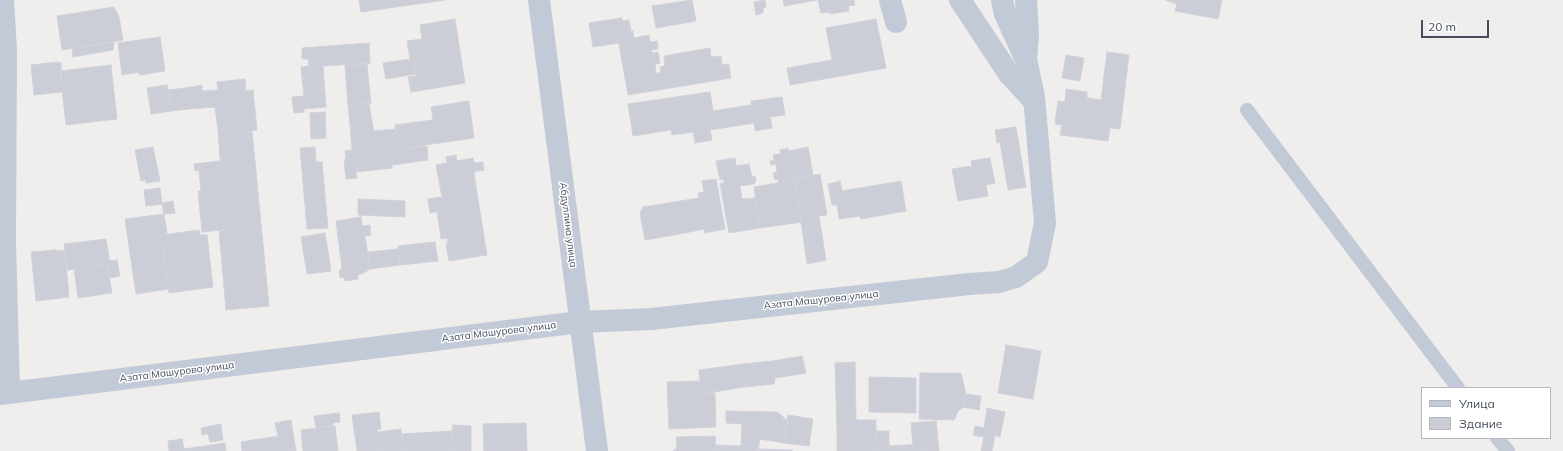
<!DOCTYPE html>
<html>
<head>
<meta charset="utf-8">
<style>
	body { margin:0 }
	#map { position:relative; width:1563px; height:451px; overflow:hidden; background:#f0eded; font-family:Mulish,sans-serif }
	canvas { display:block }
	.legend { position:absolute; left:1421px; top:387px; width:130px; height:52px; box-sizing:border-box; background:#fff; border:1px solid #b4b8be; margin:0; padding:5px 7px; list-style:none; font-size:12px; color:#434d5c }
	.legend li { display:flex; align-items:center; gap:8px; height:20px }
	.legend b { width:20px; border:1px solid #b4b8be }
	.scale { position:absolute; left:1421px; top:20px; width:68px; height:18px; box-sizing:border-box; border:2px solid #434d5c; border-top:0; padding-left:5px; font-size:12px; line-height:14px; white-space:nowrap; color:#434d5c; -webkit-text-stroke:3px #fff; paint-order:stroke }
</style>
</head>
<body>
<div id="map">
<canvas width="1563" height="451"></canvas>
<ul class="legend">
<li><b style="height:5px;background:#c1cad6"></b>Улица</li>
<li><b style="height:11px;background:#cbced6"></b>Здание</li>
</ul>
<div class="scale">20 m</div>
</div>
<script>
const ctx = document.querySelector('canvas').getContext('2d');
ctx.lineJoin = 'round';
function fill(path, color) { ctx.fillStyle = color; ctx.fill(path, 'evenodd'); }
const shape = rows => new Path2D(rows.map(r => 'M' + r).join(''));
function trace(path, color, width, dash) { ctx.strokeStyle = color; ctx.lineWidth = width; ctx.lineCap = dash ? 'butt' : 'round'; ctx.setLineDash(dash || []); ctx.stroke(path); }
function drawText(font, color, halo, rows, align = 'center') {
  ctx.font = font + ' Mulish,sans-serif'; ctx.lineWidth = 3; ctx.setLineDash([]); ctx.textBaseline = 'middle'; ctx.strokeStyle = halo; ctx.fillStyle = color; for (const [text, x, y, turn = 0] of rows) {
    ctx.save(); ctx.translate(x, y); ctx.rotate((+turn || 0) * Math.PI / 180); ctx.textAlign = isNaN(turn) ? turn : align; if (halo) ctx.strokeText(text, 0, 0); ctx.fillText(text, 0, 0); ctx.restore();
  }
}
const building = shape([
	[359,0,445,0,361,12,359,0],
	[692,0,696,21,656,28,652,6,692,0],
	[765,0,766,7,763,8,763,13,756,15,754,2,765,0],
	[783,0,817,0,784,6,783,0],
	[818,0,854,0,855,5,848,6,849,11,830,14,830,12,821,13,818,0],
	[1166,0,1222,0,1218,19,1175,11,1177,4,1166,0],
	[114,7,119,17,123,40,62,50,57,16,114,7],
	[622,18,622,21,629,20,631,31,617,33,619,43,593,47,589,23,622,18],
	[455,19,460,52,430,57,431,62,414,64,416,74,386,79,383,63,410,59,407,41,422,39,420,25,455,19],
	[876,19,886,68,790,85,787,68,832,60,826,28,876,19],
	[633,31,634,38,649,35,650,42,657,41,658,49,651,50,652,53,658,52,660,63,655,64,656,73,661,73,660,67,665,66,664,56,710,48,711,57,721,56,722,65,729,64,731,78,628,95,617,33,633,31],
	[160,37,165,71,139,75,139,72,122,75,118,43,160,37],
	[114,42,113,50,73,57,72,49,114,42],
	[369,43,370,63,323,66,326,107,304,109,304,112,294,113,292,97,304,96,301,67,309,66,308,59,302,59,302,48,369,43],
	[460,52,465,83,411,92,408,77,416,76,414,64,431,62,430,57,460,52],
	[1107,52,1129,55,1120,129,1110,128,1108,141,1060,135,1062,125,1055,124,1058,101,1065,102,1066,89,1087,92,1087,98,1101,100,1107,52],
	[1066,55,1084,58,1080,81,1062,78,1066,55],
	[57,62,61,63,62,92,34,95,31,65,57,62],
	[367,64,371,104,348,105,345,65,367,64],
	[111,65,117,119,66,125,60,71,111,65],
	[245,79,246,91,253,90,257,130,235,133,235,129,218,131,215,107,189,109,186,88,202,85,202,91,218,90,217,82,245,79],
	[167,85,171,111,151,114,147,88,167,85],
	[186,88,189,109,171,111,168,90,186,88],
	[710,92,713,111,751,105,751,101,782,97,785,115,770,117,772,128,755,131,754,123,710,130,712,140,695,143,693,132,672,135,671,130,633,136,628,104,710,92],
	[469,101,474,138,398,149,395,125,433,120,431,107,469,101],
	[369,103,372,122,350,124,348,105,369,103],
	[325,112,326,138,311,139,310,113,325,112],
	[372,122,374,131,396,129,398,149,427,146,428,160,392,165,392,168,356,172,357,178,346,179,344,159,346,160,345,151,352,150,350,124,372,122],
	[1016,127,1026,187,1008,190,1000,142,997,143,995,130,1016,127],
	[235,129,235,133,252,131,269,306,226,310,219,231,232,229,227,183,222,183,218,131,235,129],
	[153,147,160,181,146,183,146,180,141,181,135,150,153,147],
	[315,147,316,162,322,162,328,228,307,229,300,148,315,147],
	[808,147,813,175,779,183,778,179,775,180,773,173,777,172,776,164,771,165,770,161,774,160,773,155,780,154,780,150,788,148,789,151,808,147],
	[456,155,457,161,473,158,474,163,483,162,484,170,474,172,477,194,456,197,458,207,430,213,428,199,442,197,436,165,447,163,446,157,456,155],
	[735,158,736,166,749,164,752,177,755,176,756,181,754,184,740,186,742,199,755,198,760,228,729,233,720,184,724,183,724,179,720,180,716,161,735,158],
	[990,158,995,183,986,185,988,196,958,201,952,169,972,166,971,161,990,158],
	[220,161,222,183,227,183,232,229,202,232,198,191,201,191,199,170,195,171,194,164,220,161],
	[820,174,827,215,819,216,826,260,807,264,795,178,820,174],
	[716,179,725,229,705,233,704,229,680,234,674,202,699,198,698,193,704,192,702,181,716,179],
	[795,180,802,222,760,228,754,187,795,180],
	[840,181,842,191,901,181,906,211,861,219,860,216,839,219,837,205,832,205,828,184,840,181],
	[160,188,162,203,173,201,175,213,164,214,162,204,146,206,144,190,160,188],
	[477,194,487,255,449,261,446,244,448,243,447,238,441,239,437,211,458,207,456,197,477,194],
	[358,199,405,201,405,217,358,215,358,199],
	[674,202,680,234,645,240,640,213,643,207,674,202],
	[164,214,167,234,161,235,169,289,136,294,125,219,164,214],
	[361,217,362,226,370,225,371,235,365,236,370,269,364,273,358,275,358,279,345,281,344,277,340,278,339,271,342,268,336,221,361,217],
	[199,230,200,235,207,235,213,287,169,293,161,235,199,230],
	[325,233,331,271,307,274,301,237,325,233],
	[106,239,110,264,68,270,64,244,106,239],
	[435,242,438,261,400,265,398,246,435,242],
	[398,249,400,265,370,269,368,252,398,249],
	[55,250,65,251,69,297,36,301,31,252,55,250],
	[117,260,120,276,110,278,107,264,110,264,109,261,117,260],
	[107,264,112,293,78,298,74,269,107,264],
	[1006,345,1041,351,1033,399,998,393,1006,345],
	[802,356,806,373,775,378,773,361,802,356],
	[773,361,775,378,774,384,745,387,743,364,773,361],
	[855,362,856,420,876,420,876,431,837,432,835,363,855,362],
	[743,364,745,387,701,394,699,370,743,364],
	[920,373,961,373,966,394,963,407,958,411,954,420,919,419,920,373],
	[869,377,916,378,916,413,869,412,869,377],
	[700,381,701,394,715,393,716,427,669,429,667,382,700,381],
	[966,394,981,396,979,410,963,407,966,394],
	[987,408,1005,412,1000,437,995,435,992,451,981,451,984,437,973,435,975,426,984,428,987,408],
	[726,411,777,412,788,421,784,443,760,439,758,451,716,451,716,445,741,446,742,424,726,423,726,411],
	[379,412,381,429,378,429,377,432,380,451,357,451,352,415,379,412],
	[339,413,340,422,333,423,333,425,316,428,314,416,339,413],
	[788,415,813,419,809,446,784,443,788,415],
	[291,420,296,451,242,451,241,442,278,436,275,423,291,420],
	[936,421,939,451,924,451,924,444,913,445,911,423,936,421],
	[526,423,527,451,484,451,483,424,526,423],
	[221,424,223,440,210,442,208,434,202,435,201,428,221,424],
	[453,425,471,426,471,451,453,451,452,431,453,425],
	[335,426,338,451,303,451,301,430,335,426],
	[401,429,404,451,380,451,377,432,401,429],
	[452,431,453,451,404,451,401,434,452,431],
	[876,431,877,451,837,451,837,432,876,431],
	[876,431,889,431,889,446,924,444,924,451,877,451,876,431],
	[715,436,716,451,673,451,677,448,676,437,715,436],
	[182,439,184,449,225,443,226,451,169,451,168,441,182,439],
	[758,449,792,450,792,451,758,451,758,449]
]);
fill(building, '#cbced6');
trace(building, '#d0d1da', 1);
trace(shape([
	[1247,110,1458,388],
	[1497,438,1508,451]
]), '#c1cad6', 14);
trace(shape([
	[3,0,6,50,5,241,9,393],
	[539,0,597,451],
	[890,0,896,22],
	[960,0,1009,74,1034,101],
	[1002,0,1005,14,1024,56],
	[0,394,580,322,651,319,969,284,999,282,1016,277,1037,262,1045,223,1034,97,1026,59,1028,35,1026,0]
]), '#c1cad6', 22);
drawText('10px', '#434d5c', '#fff', [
	["Абдуллина улица",568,225,83],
	["Азата Машурова улица",821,300,-6],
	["Азата Машурова улица",499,332,-7],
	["Азата Машурова улица",177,372,-7]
]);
</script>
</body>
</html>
